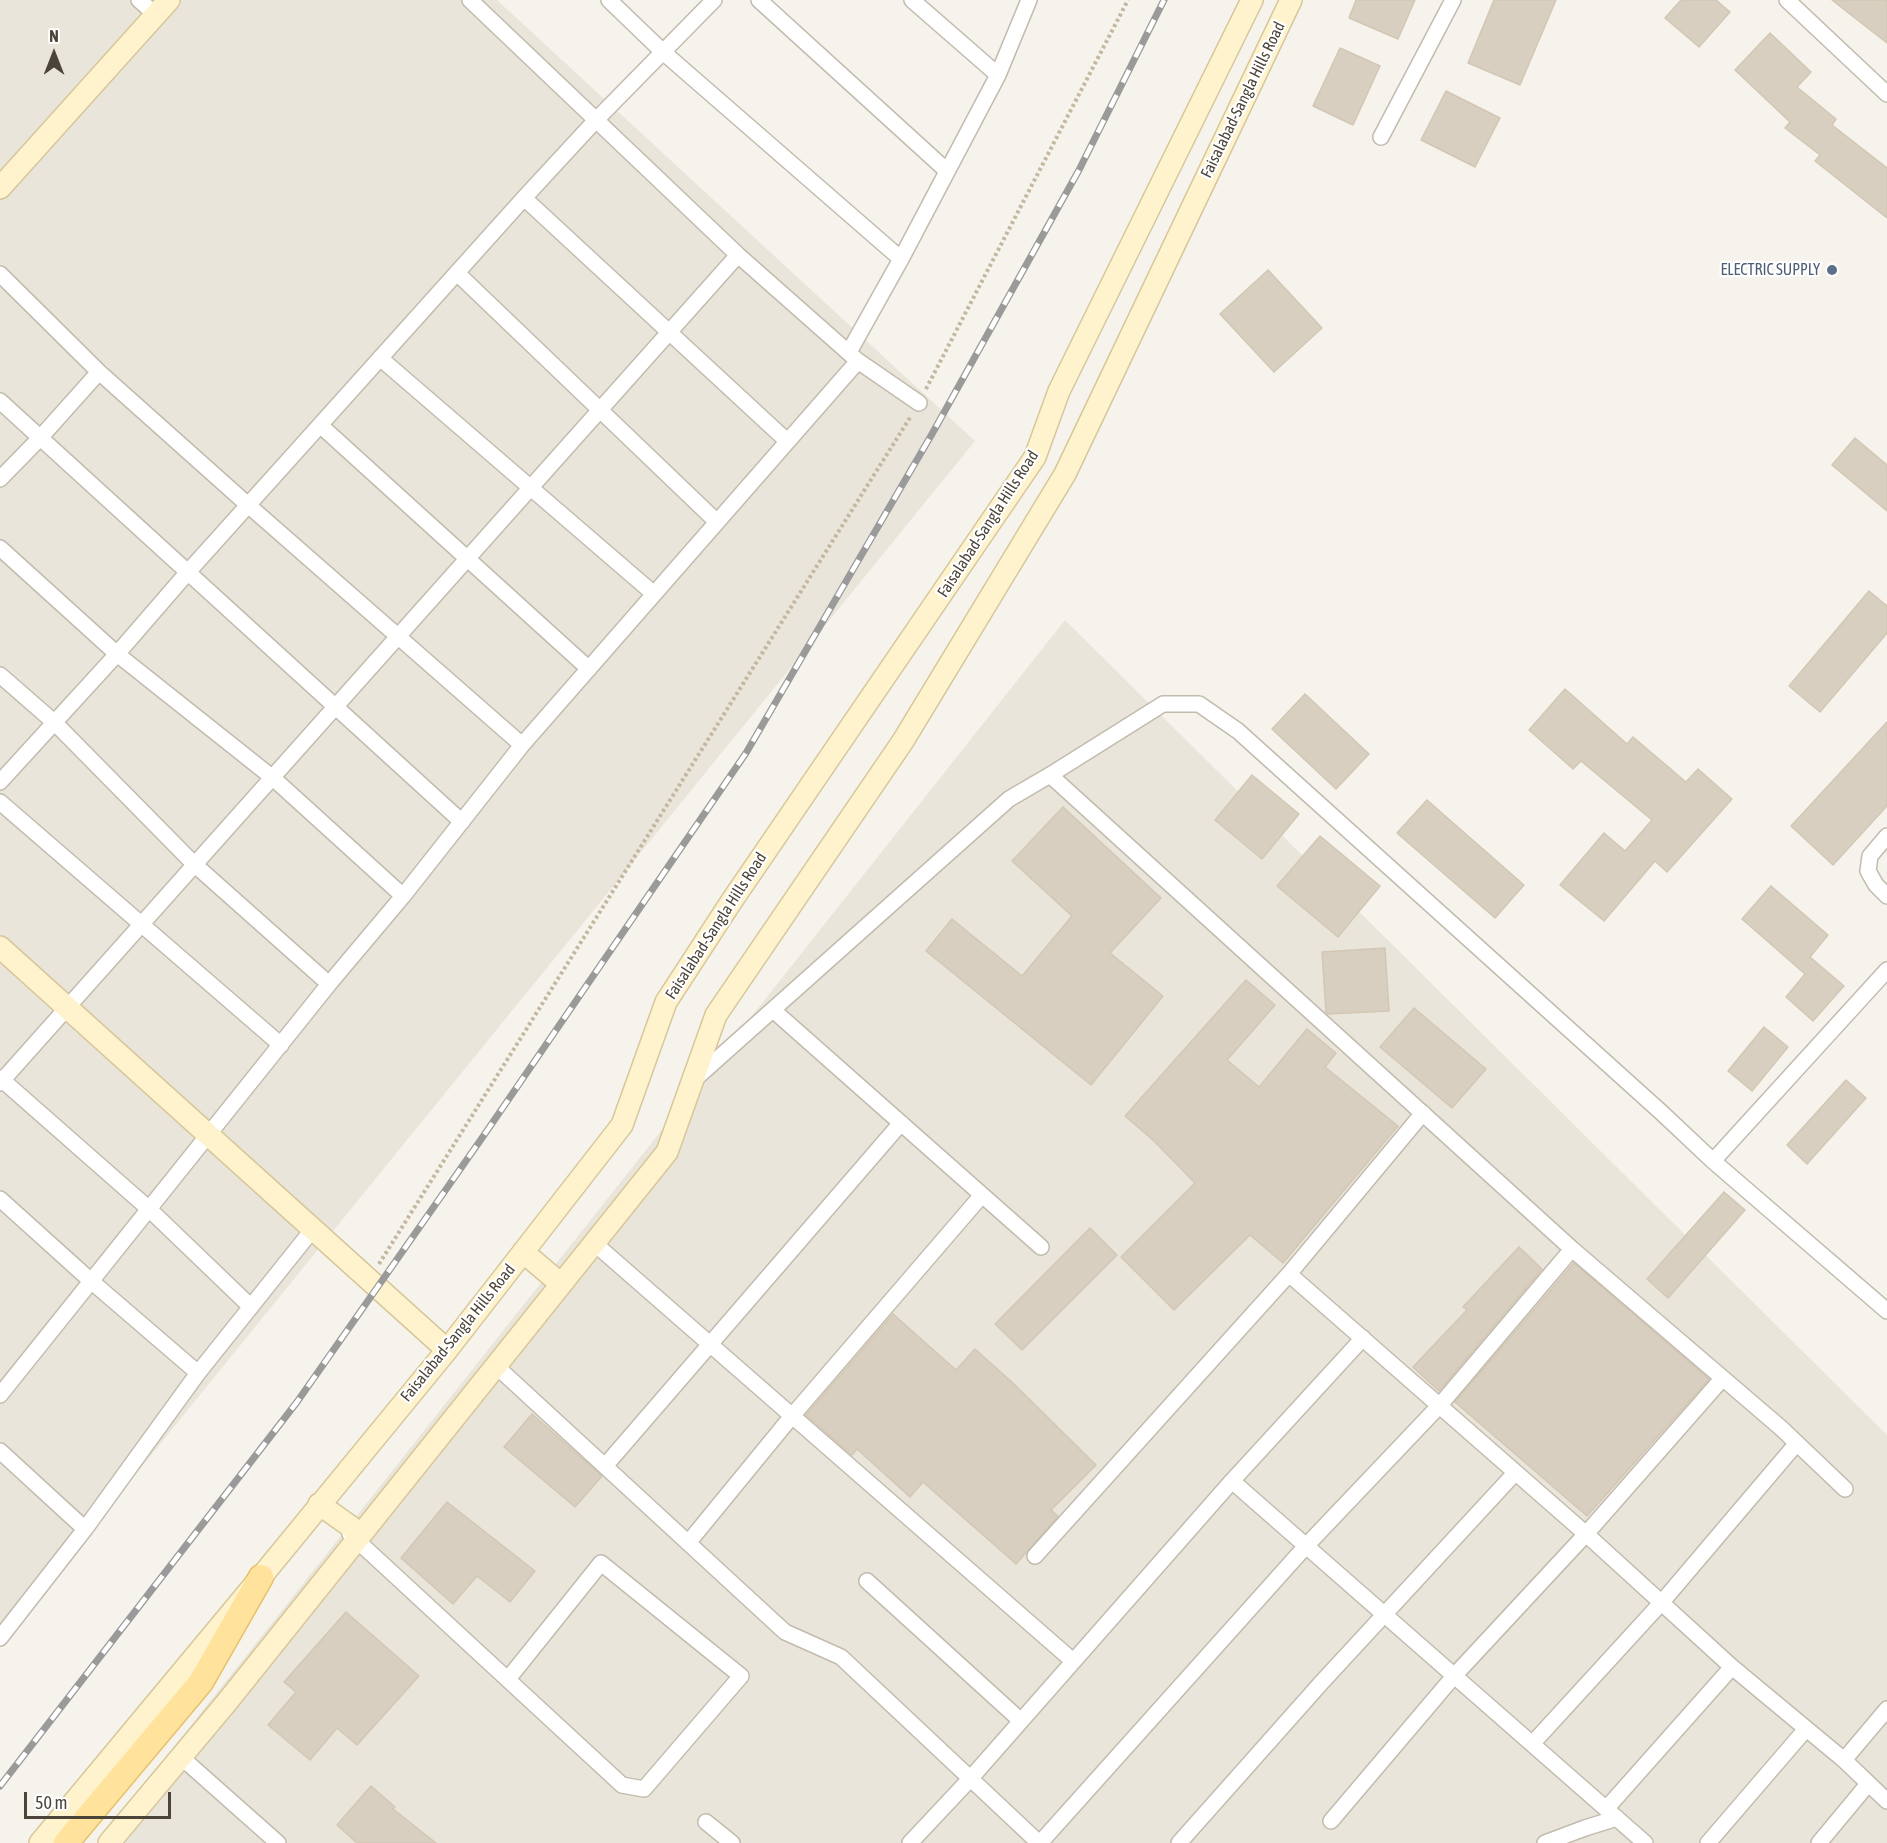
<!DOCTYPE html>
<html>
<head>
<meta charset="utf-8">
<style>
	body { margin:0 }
	#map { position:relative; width:1887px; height:1843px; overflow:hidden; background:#f6f3ec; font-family:"Asap Condensed",sans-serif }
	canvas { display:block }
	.north { position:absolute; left:24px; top:24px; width:60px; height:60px; -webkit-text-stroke:4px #fff; paint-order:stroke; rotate:0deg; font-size:16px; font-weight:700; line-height:24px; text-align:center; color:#4b4439 }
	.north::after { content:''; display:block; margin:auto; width:21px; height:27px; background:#4b4439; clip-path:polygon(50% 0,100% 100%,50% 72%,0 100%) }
	.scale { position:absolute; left:24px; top:1792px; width:147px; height:27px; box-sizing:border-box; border:3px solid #4b4439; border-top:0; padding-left:8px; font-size:18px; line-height:21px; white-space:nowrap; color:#4b4439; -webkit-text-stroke:4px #fff; paint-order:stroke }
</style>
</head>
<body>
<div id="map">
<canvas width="1887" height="1843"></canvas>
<div class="north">N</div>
<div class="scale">50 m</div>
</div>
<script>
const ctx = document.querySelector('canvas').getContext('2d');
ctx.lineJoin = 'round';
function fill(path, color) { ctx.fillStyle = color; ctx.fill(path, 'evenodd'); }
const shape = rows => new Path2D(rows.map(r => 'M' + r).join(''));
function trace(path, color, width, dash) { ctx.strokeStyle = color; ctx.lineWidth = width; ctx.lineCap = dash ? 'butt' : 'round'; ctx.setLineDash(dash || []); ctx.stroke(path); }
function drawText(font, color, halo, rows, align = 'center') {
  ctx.font = font + ' "Asap Condensed",sans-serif'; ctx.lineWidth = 4.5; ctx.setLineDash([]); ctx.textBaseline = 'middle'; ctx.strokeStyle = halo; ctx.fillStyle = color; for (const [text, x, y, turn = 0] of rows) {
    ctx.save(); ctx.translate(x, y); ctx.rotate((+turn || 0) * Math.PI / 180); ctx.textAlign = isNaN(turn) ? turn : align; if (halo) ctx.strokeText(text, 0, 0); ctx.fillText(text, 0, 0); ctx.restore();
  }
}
fill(shape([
	[0,0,497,0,975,441,0,1641],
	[1065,620,1887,1435,1887,1843,98,1843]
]), '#eae5da');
const building = shape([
	[1356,0,1415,0,1398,39,1349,18,1356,0],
	[1494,0,1556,0,1520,85,1468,63,1494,0],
	[1681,0,1716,0,1730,12,1699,47,1665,18,1681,0],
	[1832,0,1887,0,1887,43,1860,22,1832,0],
	[1770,33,1811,72,1797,87,1836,119,1832,125,1887,168,1887,218,1815,161,1820,155,1785,128,1790,122,1735,70,1770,33],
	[1340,48,1380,66,1353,125,1313,106,1340,48],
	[1446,91,1500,118,1475,167,1421,140,1446,91],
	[1268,270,1322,328,1274,372,1220,314,1268,270],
	[1855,438,1887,465,1887,511,1832,465,1855,438],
	[1869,591,1887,606,1887,633,1820,712,1789,686,1869,591],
	[1565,689,1627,744,1633,737,1686,782,1698,769,1732,799,1667,872,1655,861,1604,921,1560,885,1604,833,1625,851,1652,820,1581,761,1573,769,1529,730,1565,689],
	[1305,694,1369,754,1336,789,1272,729,1305,694],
	[1887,722,1887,806,1833,865,1791,826,1887,722],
	[1252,775,1299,814,1262,859,1215,820,1252,775],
	[1427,800,1524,885,1495,918,1397,833,1427,800],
	[1063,807,1161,898,1110,953,1163,996,1091,1085,926,951,952,919,1022,976,1072,916,1012,861,1063,807],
	[1320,836,1380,886,1338,937,1277,886,1320,836],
	[1771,886,1828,935,1810,957,1844,986,1813,1021,1786,997,1805,974,1742,919,1771,886],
	[1385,948,1389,1011,1328,1014,1326,1012,1322,952,1385,948],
	[1246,980,1275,1005,1227,1060,1259,1087,1307,1029,1336,1053,1325,1067,1398,1126,1283,1263,1250,1235,1174,1310,1121,1257,1195,1183,1154,1141,1125,1116,1246,980],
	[1414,1008,1486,1069,1452,1108,1380,1047,1414,1008],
	[1764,1027,1788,1047,1752,1091,1728,1071,1764,1027],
	[1846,1080,1866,1098,1807,1164,1787,1145,1846,1080],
	[1724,1192,1745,1210,1668,1298,1647,1279,1724,1192],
	[1090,1228,1117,1255,1022,1350,995,1324,1090,1228],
	[1519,1247,1542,1269,1439,1391,1413,1367,1467,1310,1463,1307,1519,1247],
	[1574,1263,1709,1379,1587,1516,1455,1402,1574,1263],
	[893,1314,956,1370,975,1349,1014,1384,1096,1465,1051,1510,1058,1516,1016,1564,923,1482,910,1497,857,1449,852,1455,806,1415,893,1314],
	[532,1414,602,1476,575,1507,504,1447,532,1414],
	[447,1502,535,1571,510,1602,477,1576,453,1604,401,1558,447,1502],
	[346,1612,419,1676,357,1745,337,1728,310,1760,268,1725,296,1692,284,1682,346,1612],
	[371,1786,395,1807,393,1809,436,1843,357,1843,337,1825,371,1786]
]);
fill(building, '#d8cfc1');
trace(building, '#d3c7b4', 1.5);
const street = shape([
	[139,0,156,15],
	[470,0,738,255,858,361,919,403],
	[609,0,663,52,901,259],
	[759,0,947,171],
	[912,0,998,75],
	[1787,0,1887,94],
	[1381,137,1453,0],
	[524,198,787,441],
	[457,273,717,522],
	[0,274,99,372,248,505,522,745],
	[849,352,901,259,998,75,1029,0],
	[380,358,654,594],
	[0,401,462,822],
	[320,425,589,669],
	[0,479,40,438,99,372],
	[0,548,117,654,273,778,403,896],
	[0,675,55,723,194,864,329,984],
	[1050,775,1572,1249,1781,1428,1845,1489],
	[0,782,117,654,188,572,524,198,596,120,714,0],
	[0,802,281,1045],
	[1887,836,1870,856,1868,871,1876,885,1887,896],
	[773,1010,1041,1247],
	[0,1078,149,1209,251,1307],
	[695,1079,1009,799,1050,775,1163,704,1199,704,1238,731,1662,1113,1713,1161,1887,1311],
	[0,1083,738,255],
	[1713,1161,1887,970],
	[0,1199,91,1281,198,1373],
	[594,1243,1073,1661],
	[1289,1274,1423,1113],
	[496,1366,785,1632,841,1657,1039,1843],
	[0,1395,329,984,403,896,522,745,858,361],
	[0,1451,85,1529],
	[605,1466,901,1123],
	[1232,1481,1363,1338],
	[350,1534,622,1785,644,1789,741,1676,601,1563,508,1679],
	[688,1543,792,1416,982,1195],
	[1035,1556,1289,1274,1586,1534,1732,1667,1844,1760,1887,1801],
	[867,1581,1021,1721],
	[0,1638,85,1529,198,1373,313,1229],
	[1532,1744,1662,1602,1797,1443],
	[181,1757,278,1843],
	[1844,1760,1887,1709],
	[1606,1809,1732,1667],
	[1331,1821,1454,1676,1586,1534,1722,1379],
	[706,1822,732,1843],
	[910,1843,970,1779,1232,1481,1645,1843],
	[1040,1843,1306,1546,1440,1405,1572,1249],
	[1179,1843,1322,1682,1515,1473],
	[1545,1843,1585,1828,1617,1818],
	[1708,1843,1806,1729],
	[1819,1843,1868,1784]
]);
const secondary = shape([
	[0,188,169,0],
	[0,947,447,1350],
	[523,1252,561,1284],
	[319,1504,361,1534],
	[40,1843,261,1577,447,1350,622,1125,666,1002,731,902,1035,457,1059,391,1252,0],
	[109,1843,227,1702,667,1152,716,1015,903,741,1065,474,1291,0]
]);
const primary = shape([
	[66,1843,201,1682,261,1577]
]);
trace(street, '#c2bbae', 18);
trace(secondary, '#d6c79b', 24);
trace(primary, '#e6c16a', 27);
trace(shape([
	[926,389,1128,0],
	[379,1264,911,416]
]), '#c4b79f', 4, [3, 3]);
trace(street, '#fff', 15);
trace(secondary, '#fff3cd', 21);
trace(primary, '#ffe39c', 24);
const rail = shape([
	[0,1786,297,1402,482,1138,746,753,932,434,1079,170,1164,0]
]);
trace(rail, '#9a9a9a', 7);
trace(rail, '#fff', 4.5, [14]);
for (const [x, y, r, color] of [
	[1832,270,6,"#5c6f8a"]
]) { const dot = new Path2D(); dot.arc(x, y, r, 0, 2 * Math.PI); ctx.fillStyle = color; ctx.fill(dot); trace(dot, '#fff', 2); }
drawText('16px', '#4b4439', '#fff', [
	["Faisalabad-Sangla Hills Road",1243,100,-64],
	["Faisalabad-Sangla Hills Road",988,524,-57],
	["Faisalabad-Sangla Hills Road",716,926,-57],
	["Faisalabad-Sangla Hills Road",458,1333,-51]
]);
drawText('16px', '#4e5e75', '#fff', [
	["ELECTRIC SUPPLY",1820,270]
], 'right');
</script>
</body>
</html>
